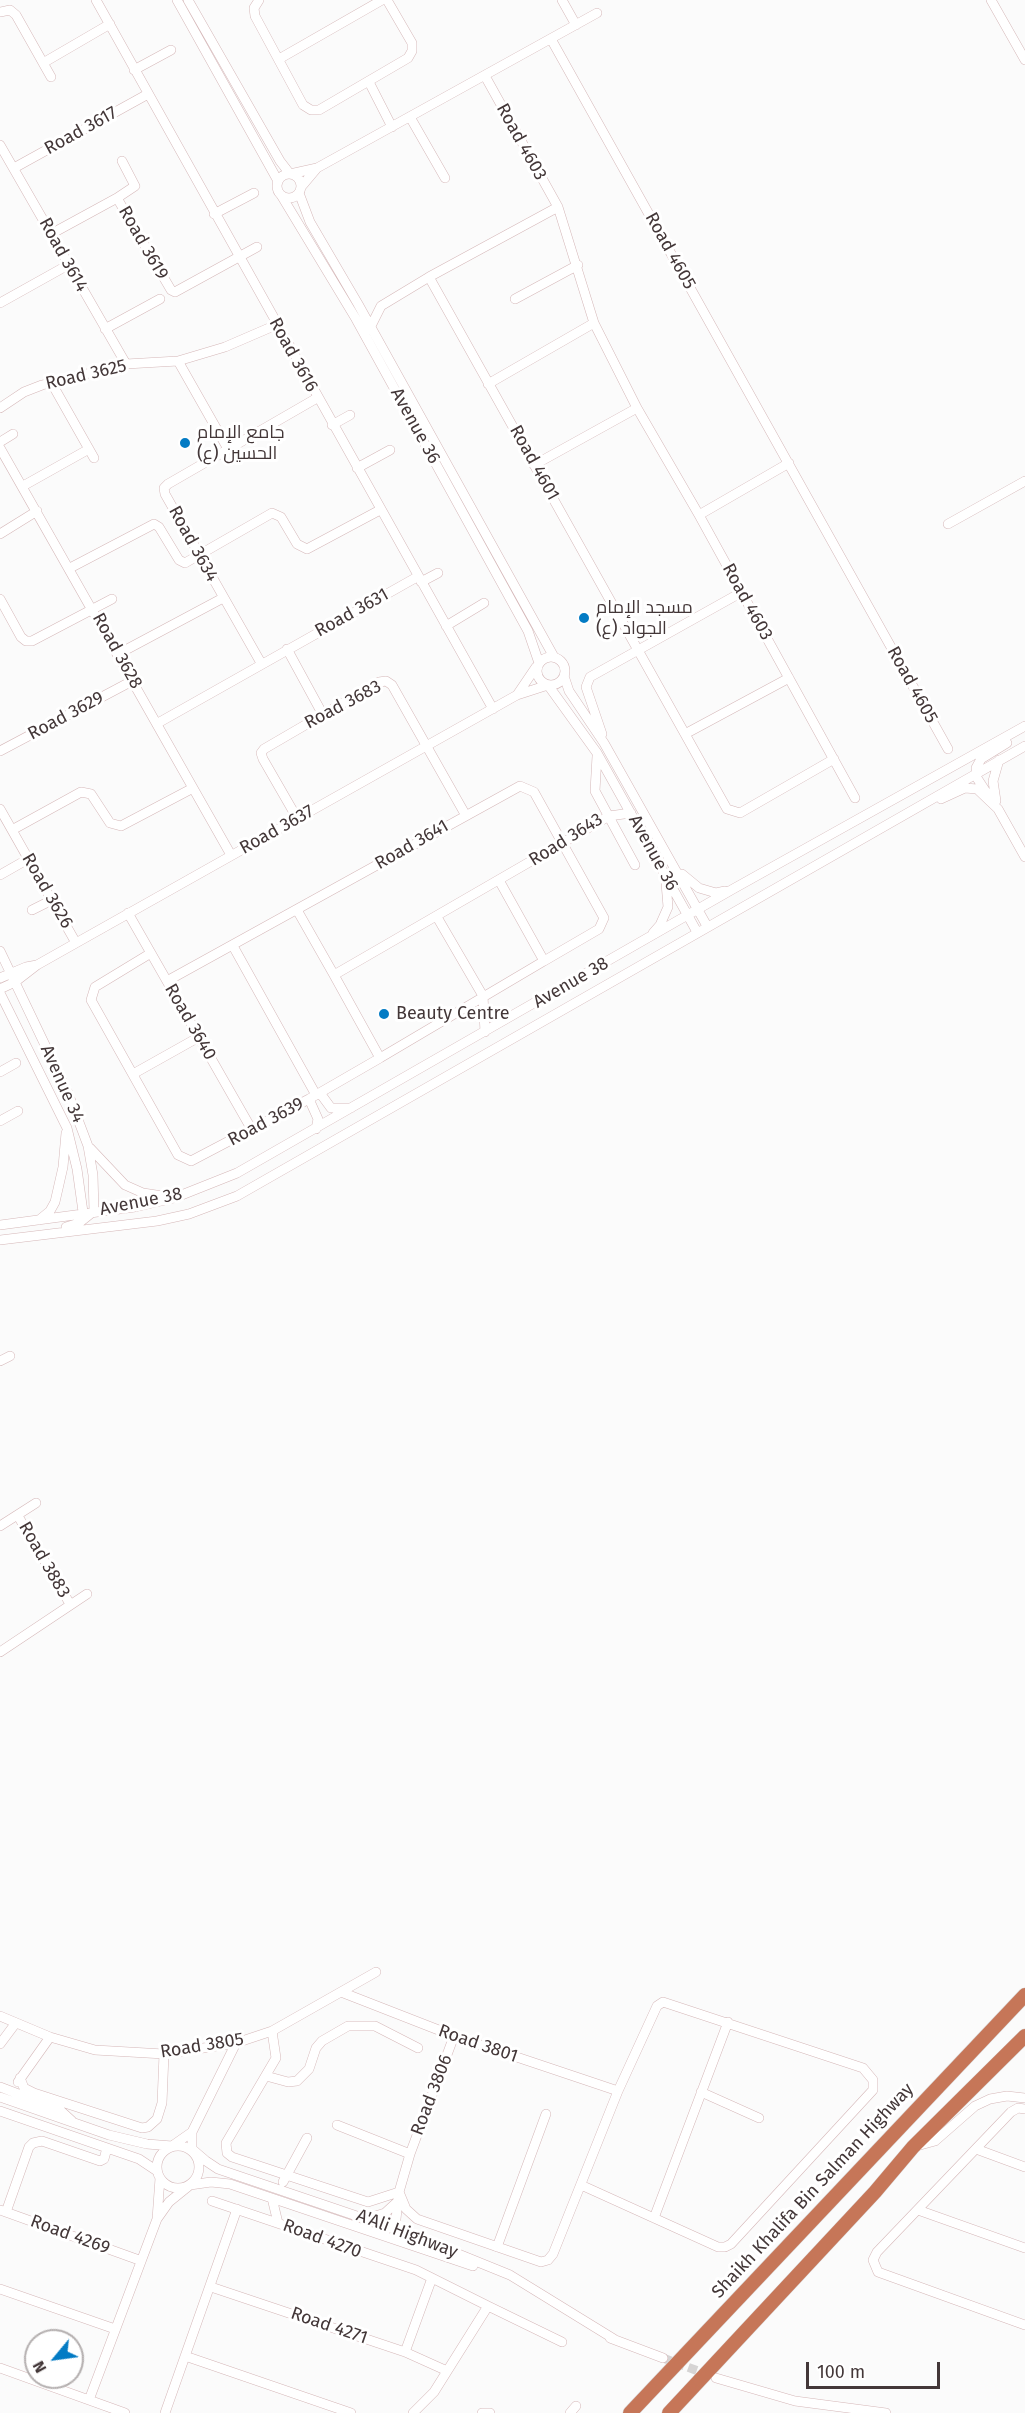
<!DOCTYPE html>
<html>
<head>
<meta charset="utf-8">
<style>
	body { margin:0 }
	#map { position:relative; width:1025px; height:2413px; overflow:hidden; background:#fbfbfb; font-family:"Fira Sans",sans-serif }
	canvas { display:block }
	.north { position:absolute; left:24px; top:2329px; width:60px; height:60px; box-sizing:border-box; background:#fff; border:2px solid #b4afaf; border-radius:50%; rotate:241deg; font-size:16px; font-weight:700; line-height:24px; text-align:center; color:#433738 }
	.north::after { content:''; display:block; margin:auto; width:21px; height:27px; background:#037bc4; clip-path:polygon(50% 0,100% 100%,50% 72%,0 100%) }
	.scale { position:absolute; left:806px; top:2362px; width:134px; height:27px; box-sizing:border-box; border:3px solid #433738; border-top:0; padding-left:8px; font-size:18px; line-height:21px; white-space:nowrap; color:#433738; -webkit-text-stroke:4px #fff; paint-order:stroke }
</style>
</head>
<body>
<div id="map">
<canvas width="1025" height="2413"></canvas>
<div class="north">N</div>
<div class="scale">100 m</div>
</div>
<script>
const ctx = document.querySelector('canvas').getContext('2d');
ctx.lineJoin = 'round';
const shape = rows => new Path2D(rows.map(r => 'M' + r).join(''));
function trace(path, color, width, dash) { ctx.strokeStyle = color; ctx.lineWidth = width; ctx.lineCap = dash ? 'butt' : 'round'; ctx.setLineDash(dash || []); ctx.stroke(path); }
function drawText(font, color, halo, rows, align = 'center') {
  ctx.font = font + ' "Fira Sans",Cairo,sans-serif'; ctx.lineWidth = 6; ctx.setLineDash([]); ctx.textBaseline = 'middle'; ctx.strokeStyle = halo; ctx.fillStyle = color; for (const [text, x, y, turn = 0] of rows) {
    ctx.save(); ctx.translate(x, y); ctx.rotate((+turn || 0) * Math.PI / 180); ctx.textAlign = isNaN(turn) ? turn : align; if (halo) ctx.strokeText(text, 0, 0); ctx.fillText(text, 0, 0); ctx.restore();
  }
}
trace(shape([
	[663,2358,709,2375]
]), '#d6d4d4', 9, [9, 4.5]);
const minor = shape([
	[96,0,493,709],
	[177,0,278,181],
	[188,0,280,161,290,174,317,168],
	[259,0,254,8,255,16,303,105,311,110,319,110,408,58,412,51,412,43,387,0],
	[562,0,576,25],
	[991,0,1025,60],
	[0,12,10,10,16,15,51,77],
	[551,39,948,749],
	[279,59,382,0],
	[43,63,110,24],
	[134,70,171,50],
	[485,76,558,207,594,323,637,408,699,515,855,798],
	[369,82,392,127],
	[410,117,445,178],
	[0,145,126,364],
	[14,168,148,94],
	'277 186a12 12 0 1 1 24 0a12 12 0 1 1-24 0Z',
	[301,187,317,168,597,13],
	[299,193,310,222,358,304,554,657],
	[281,195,356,319,528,631,539,663],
	[117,198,135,186,122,161],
	[214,214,254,193],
	[51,234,117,198,171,290,175,292,257,247],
	[429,277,727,809,740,813,834,759],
	[515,299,578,265],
	[0,303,68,265],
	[371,326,381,306,429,277,558,207],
	[105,329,160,299],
	[178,361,228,449],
	[51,382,94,458],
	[488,384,594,323],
	[0,408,24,392,42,385,126,364,178,361,225,347,276,325],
	[332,425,350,415],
	[0,442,13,434],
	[0,448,231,855],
	[534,465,637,408],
	[357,468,390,450],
	[23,486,89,449],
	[699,515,789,463],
	[948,524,1025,481],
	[0,534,37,511],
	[70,568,154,524,159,527,179,560,185,563,272,513,281,517,297,544,307,549,380,510],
	[421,582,438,573],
	[0,599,21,637,26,641,32,641,112,599],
	[446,626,484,603],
	[287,649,323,715],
	[118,654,223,598],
	'537 671a14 14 0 1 1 28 0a14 14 0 1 1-28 0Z',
	[261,663,165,494,164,488,168,484,317,398],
	[564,676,569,691,604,743,707,926],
	[517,695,536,667],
	[158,723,417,577],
	[602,734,586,687,590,677,742,592],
	[685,734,789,678],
	[0,751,132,681],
	[597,756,595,791,635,865],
	[988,795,977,778,976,768,981,759,1007,743],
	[941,799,965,788,977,789,998,809,1025,857],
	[996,801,993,781,999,760],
	[0,809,76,943],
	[297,818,263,759,261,753,264,749,379,682,386,681,392,685,465,814],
	[12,830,81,792,91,794,110,823,121,826,193,788],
	[682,874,699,888,716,893,725,891],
	[0,875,28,859],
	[32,910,52,900],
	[297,910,334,975,609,816,631,813],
	[128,913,252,1130],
	[437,917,483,996,485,1032],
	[653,933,660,925,668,907,666,883],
	[233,946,316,1095],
	[0,951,68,1093,88,1146,93,1175,94,1211,79,1223,66,1227],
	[151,953,95,987,91,1000,178,1155,191,1161,309,1099,380,1058,334,975],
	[0,978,26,967,37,965],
	[167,981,520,786,534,792,604,918,599,929,544,961],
	[0,989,15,982,37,965,76,943,517,695,548,685,597,753,697,932],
	[0,993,67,1128,77,1169,84,1219],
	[380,1058,544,961,500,882],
	[0,1072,16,1063],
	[133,1074,199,1037],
	[320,1093,331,1108,351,1108],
	[309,1099,318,1119,316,1129],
	[0,1121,18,1111],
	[90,1148,125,1185,143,1193,169,1197],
	[39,1220,50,1211,55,1202,63,1167,66,1133],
	[0,1225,135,1207,174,1198,237,1173,733,889,1025,726],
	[0,1240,157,1221,189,1214,237,1196,1025,746],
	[0,1361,10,1356],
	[18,1516,70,1604],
	[0,1526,36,1503],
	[0,1652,87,1594],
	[341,1992,454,2036,618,2091],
	[0,2016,50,2037,95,2050,164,2054,236,2043,272,2031,376,1972],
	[272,2031,276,2058,226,2143,227,2153,232,2157,368,2202,399,2192,406,2209,417,2219,541,2262,548,2260,553,2254,618,2091,657,2006,663,2002,863,2068,873,2080,873,2090,731,2244,725,2247,718,2247,581,2185],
	[236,2043,192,2132,192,2149,206,2161,218,2169,404,2232,510,2275,614,2339],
	[0,2044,15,2024],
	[266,2076,288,2082,297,2081,309,2069,316,2048,322,2041,348,2026,375,2026,418,2048],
	[20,2078,24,2088,34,2093,142,2128,148,2127,157,2119,162,2103,164,2054],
	[18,2082,50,2037],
	[0,2087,60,2110,72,2121],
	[701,2092,759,2118],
	[0,2097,109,2135,147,2144,172,2146,192,2132],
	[1025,2109,1018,2108,1011,2112,877,2252,873,2260,878,2272,1025,2325],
	[0,2111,139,2159,157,2171],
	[337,2125,410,2154],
	'157 2167a21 21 0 1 1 42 0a21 21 0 1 1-42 0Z',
	[913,2147,935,2141,975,2106,990,2099,1007,2096,1025,2098],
	[976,2149,1025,2167],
	[283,2182,307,2138],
	[272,2198,278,2223],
	[212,2201,416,2270,488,2306],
	[0,2210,139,2260],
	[918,2210,1025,2248],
	[6,2212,29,2147,33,2143,42,2141,100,2161,104,2159,107,2148],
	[369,2218,385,2213,397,2202],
	[654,2218,728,2022],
	[157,2219,169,2202,190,2185,211,2182,230,2184,473,2266],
	[386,2230,396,2219,399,2192,410,2154,454,2036],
	[497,2247,546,2114],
	[211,2287,405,2352,445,2370],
	[0,2289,115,2329],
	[610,2338,663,2358],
	[405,2352,432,2278],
	[185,2356,351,2413],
	[0,2368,125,2413],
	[716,2378,795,2401,886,2413],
	[89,2400,157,2219,160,2178],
	[165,2413,237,2209],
	[413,2413,434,2392,488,2306,562,2342],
	[482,2413,490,2413],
	[570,2413,576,2406]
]);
const highway = shape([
	[630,2413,1025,1995],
	[669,2413,875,2192,913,2147,1025,2036]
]);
trace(minor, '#d5b7b8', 10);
trace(highway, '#d9d7d7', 15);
trace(minor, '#fff', 9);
trace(highway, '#c67658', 14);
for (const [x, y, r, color] of [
	[185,443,6,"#037bc4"],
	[584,618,6,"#037bc4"],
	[384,1014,6,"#037bc4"]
]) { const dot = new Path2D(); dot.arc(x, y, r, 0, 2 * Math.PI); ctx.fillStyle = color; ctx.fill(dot); trace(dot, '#fff', 2); }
drawText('18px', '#433738', '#fff', [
	["Road 3617",81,131,-29],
	["Road 4603",521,142,61],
	["Road 3619",143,243,60],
	["Road 4605",670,251,61],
	["Road 3614",63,255,61],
	["Road 3616",293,355,61],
	["Road 3625",86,375,-13],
	["Avenue 36",415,426,61],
	["Road 4601",534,463,61],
	["Road 3634",193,544,61],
	["Road 4603",747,602,61],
	["Road 3631",352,613,-29],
	["Road 3628",117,651,61],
	["Road 4605",912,685,61],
	["Road 3683",343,705,-28],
	["Road 3629",66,716,-28],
	["Road 3637",277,830,-29],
	["Road 3643",566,840,-32],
	["Road 3641",412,845,-30],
	["Avenue 36",653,853,61],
	["Road 3626",47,891,60],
	["Avenue 38",571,983,-30],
	["Road 3640",190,1022,60],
	["Avenue 34",62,1084,66],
	["Road 3639",266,1122,-28],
	["Avenue 38",141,1202,-11],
	["Road 3883",44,1560,60],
	["Road 3801",478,2044,19],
	["Road 3805",202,2046,-9],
	["Road 3806",432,2095,-69],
	["Shaikh Khalifa Bin Salman Highway",813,2191,-47],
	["A'Ali Highway",407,2234,21],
	["Road 4269",70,2235,20],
	["Road 4270",322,2239,20],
	["Road 4271",329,2326,19]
]);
drawText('18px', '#433738', '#fff', [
	["جامع الإمام",197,433],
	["الحسين (ع)",197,454],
	["مسجد الإمام",596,608],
	["الجواد (ع)",596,629],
	["Beauty Centre",396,1014]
], 'left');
</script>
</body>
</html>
